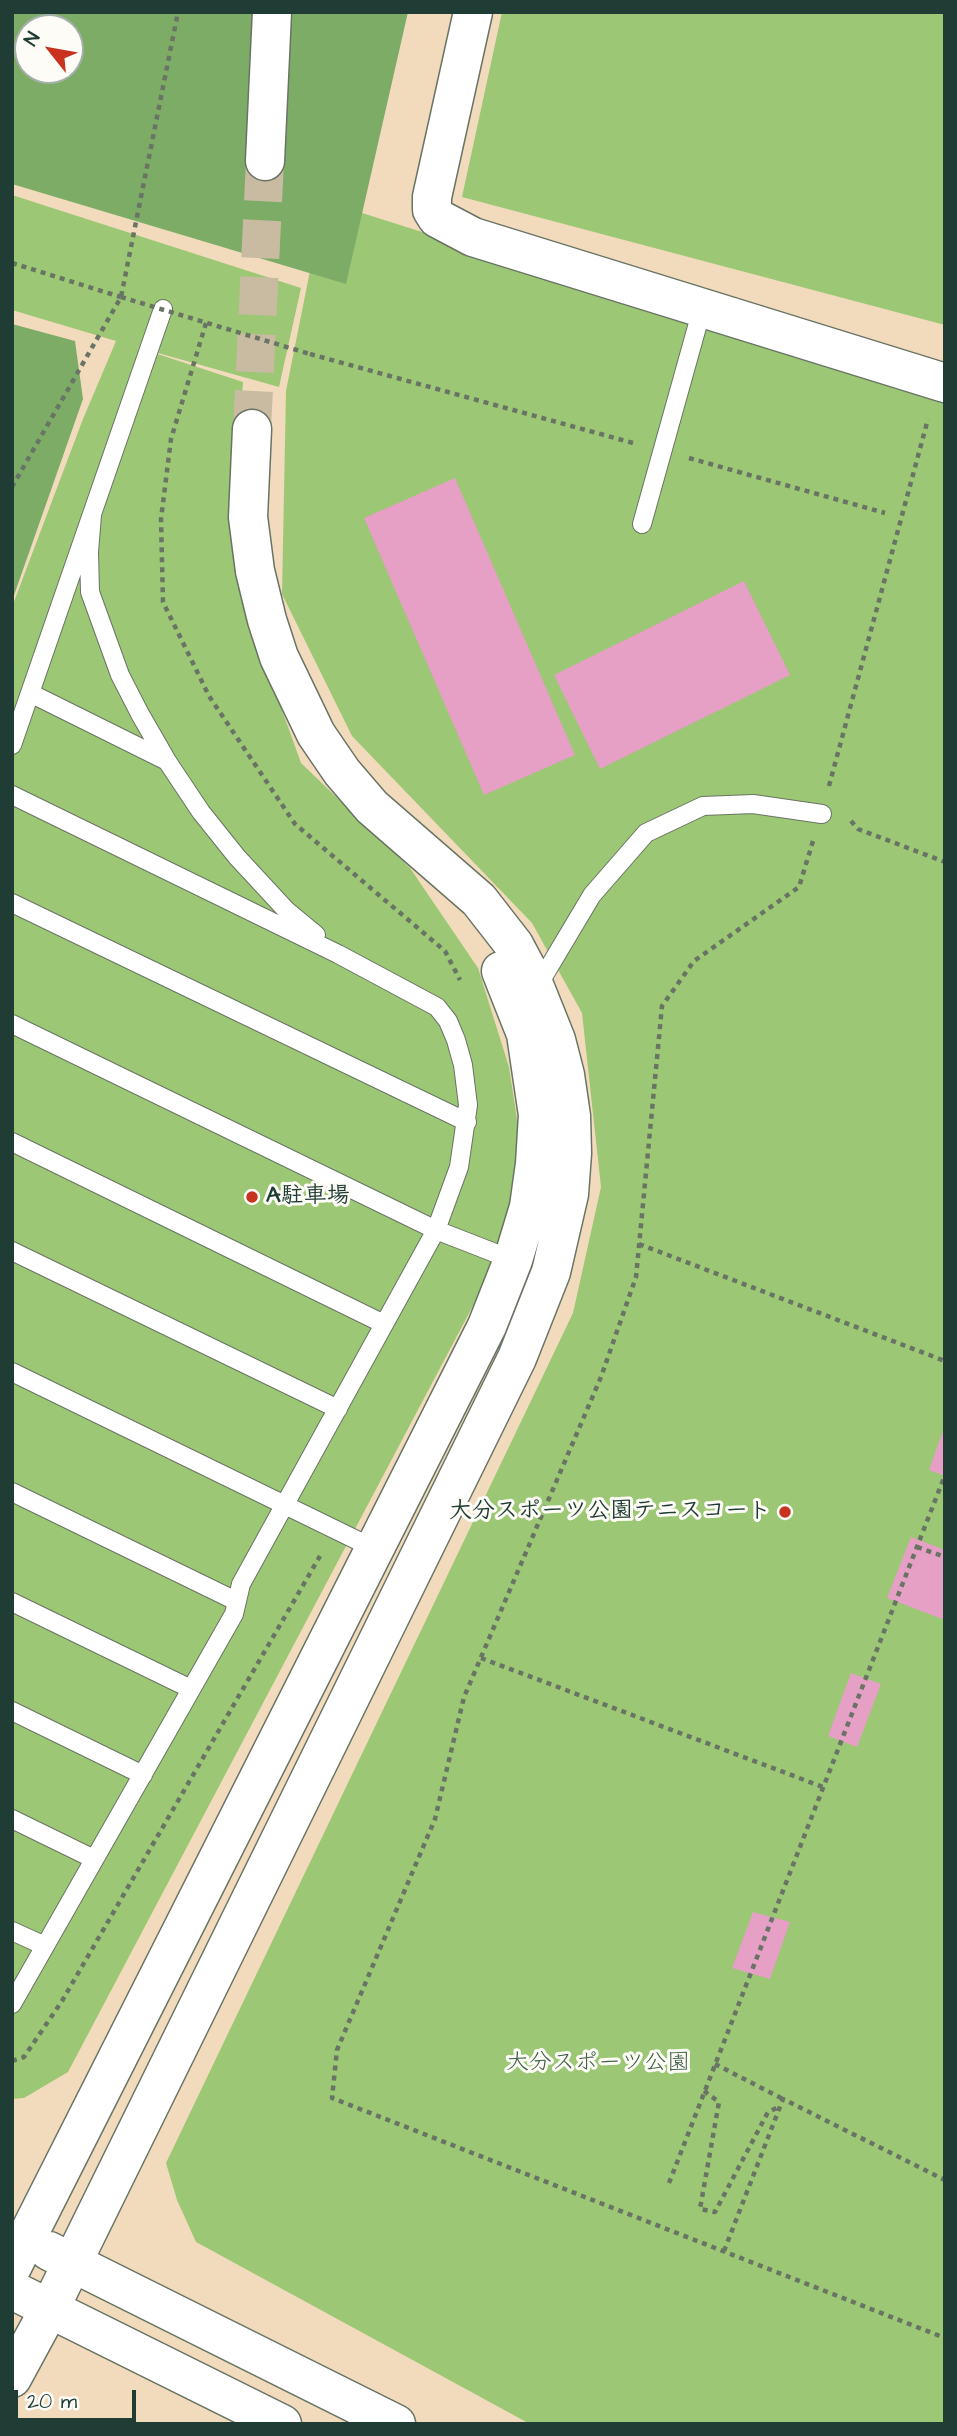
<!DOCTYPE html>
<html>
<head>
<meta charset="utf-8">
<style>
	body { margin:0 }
	#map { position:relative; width:957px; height:2436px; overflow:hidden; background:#f2dbbc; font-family:"Architects Daughter",sans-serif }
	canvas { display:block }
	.frame { position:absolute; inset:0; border:14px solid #1f3d34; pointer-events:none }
	.north { position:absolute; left:14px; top:14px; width:70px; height:70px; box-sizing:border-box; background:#fdfcf7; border:2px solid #a4b0a9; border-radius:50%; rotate:301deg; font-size:19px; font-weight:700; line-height:28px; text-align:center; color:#1f3d34 }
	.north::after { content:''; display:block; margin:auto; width:24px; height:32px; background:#c8321e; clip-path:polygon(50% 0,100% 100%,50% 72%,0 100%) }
	.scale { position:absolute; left:14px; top:2390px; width:122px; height:32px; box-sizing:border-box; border:4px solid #1f3d34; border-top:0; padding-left:9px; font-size:21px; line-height:24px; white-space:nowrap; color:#1f3d34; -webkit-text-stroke:5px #fdfcf7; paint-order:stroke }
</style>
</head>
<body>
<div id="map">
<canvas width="957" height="2436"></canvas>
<div class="frame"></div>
<div class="north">N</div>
<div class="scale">20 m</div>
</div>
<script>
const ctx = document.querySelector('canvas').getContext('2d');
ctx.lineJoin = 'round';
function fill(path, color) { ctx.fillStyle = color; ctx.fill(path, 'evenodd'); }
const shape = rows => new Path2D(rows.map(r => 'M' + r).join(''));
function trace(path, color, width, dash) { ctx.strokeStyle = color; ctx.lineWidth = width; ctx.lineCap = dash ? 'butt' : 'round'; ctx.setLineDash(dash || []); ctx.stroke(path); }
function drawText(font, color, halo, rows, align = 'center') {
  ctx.font = font + ' "Architects Daughter","Klee One",sans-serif'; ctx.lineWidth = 6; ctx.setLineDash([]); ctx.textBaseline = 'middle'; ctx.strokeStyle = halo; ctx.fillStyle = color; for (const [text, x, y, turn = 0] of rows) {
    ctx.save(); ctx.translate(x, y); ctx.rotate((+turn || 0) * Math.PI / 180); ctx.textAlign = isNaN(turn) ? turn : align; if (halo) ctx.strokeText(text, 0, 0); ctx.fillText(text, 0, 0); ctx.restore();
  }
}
fill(shape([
	[502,12,945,12,945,325,462,197],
	[12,195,301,288,279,387,133,346,243,382,234,525,256,638,301,763,410,868,478,968,509,1067,526,1179,485,1283,68,2072,24,2098,12,2099,12,607,83,419,116,341,12,310],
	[324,201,945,397,945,2424,530,2424,196,2242,177,2200,166,2163,573,1313,601,1187,582,1013,532,923,352,736,282,594,286,391]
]), '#9cc774');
fill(shape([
	[12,12,408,12,346,284,12,184],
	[28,28,70,28,70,70,28,70],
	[12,324,75,341,83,399,12,601]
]), '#7dac66');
fill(shape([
	[455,478,575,755,484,795,364,518],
	[744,581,790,675,600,769,554,675],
	[945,1425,945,1476,929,1470],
	[911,1537,945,1550,945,1620,887,1598],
	[851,1673,881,1684,857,1747,828,1736],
	[753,1912,790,1922,770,1979,732,1968]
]), '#e69fc5');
trace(shape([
	[252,429,265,161]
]), '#c8bba1', 38, [38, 19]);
const lane = shape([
	[92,515,89,552,90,592,120,675,140,714,167,761,201,812,237,857,287,911,316,935],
	[642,524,702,309],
	[30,693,167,761],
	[12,745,163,309],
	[12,795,338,954,437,1007,448,1021,456,1040,463,1065,468,1105,459,1167,436,1230,241,1584,234,1614,12,2004],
	[12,903,467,1122],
	[536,989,592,895,646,833,703,806,753,804,822,814],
	[12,1024,436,1230,513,1260],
	[12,1142,384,1324],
	[12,1251,338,1409],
	[12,1372,375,1549],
	[12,1492,236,1601],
	[12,1602,191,1689],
	[12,1711,143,1775],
	[12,1819,94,1859],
	[12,1931,45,1946]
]);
const secondary = shape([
	[473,12,432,197,432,210,437,218,473,237,945,383],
	[265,161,272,12],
	[49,2251,396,2424],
	[12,2267,487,1326,513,1260,529,1207,535,1164,538,1115,526,1034,501,971],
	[12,2290,282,2424],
	[50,2308,517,1358,551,1272,569,1194,572,1153,571,1116,565,1075,556,1040,530,975,514,945,479,900,372,807,342,772,316,734,279,657,267,620,255,571,248,517,252,429]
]);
const highway = shape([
	[12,2378,50,2308]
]);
trace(lane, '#697464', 20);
trace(secondary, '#697464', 41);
trace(highway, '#697464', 41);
trace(shape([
	[12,263,121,297],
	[206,323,171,439,161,519,163,602,209,696,295,824,445,951,460,980],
	[310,354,633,443],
	[689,458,885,513],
	[12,487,121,297,178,12],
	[829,786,928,419],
	[851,821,858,829,945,862],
	[813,841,799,887,694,961,662,1006,636,1277,601,1377,464,1697,435,1819,337,2050,332,2098,945,2338],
	[639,1244,945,1361],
	[917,1547,945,1557],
	[481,1658,823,1787],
	[12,2061,24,2057,62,2001,320,1556],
	[715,2064,783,2099],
	[704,2091,719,2102,700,2209,715,2212,768,2112,779,2107],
	[669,2183,945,1475],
	[724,2251,783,2099,945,2180]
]), '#697464', 4.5, [5, 5]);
trace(lane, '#fff', 18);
trace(secondary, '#fff', 38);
trace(highway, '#fff', 38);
trace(shape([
	[121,297,310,354]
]), '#697464', 4.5, [5, 5]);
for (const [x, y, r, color] of [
	[252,1197,7,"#c8321e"],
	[785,1512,7,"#c8321e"]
]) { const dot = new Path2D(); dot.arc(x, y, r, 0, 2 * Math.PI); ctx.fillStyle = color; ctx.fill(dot); trace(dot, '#fdfcf7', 2.5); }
drawText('bold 23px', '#1f3d34', '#fdfcf7', [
	["A駐車場",266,1197],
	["大分スポーツ公園テニスコート",771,1512,"right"]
], 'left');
drawText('23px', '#3e6044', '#fdfcf7', [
	["大分スポーツ公園",598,2064]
]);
</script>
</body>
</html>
